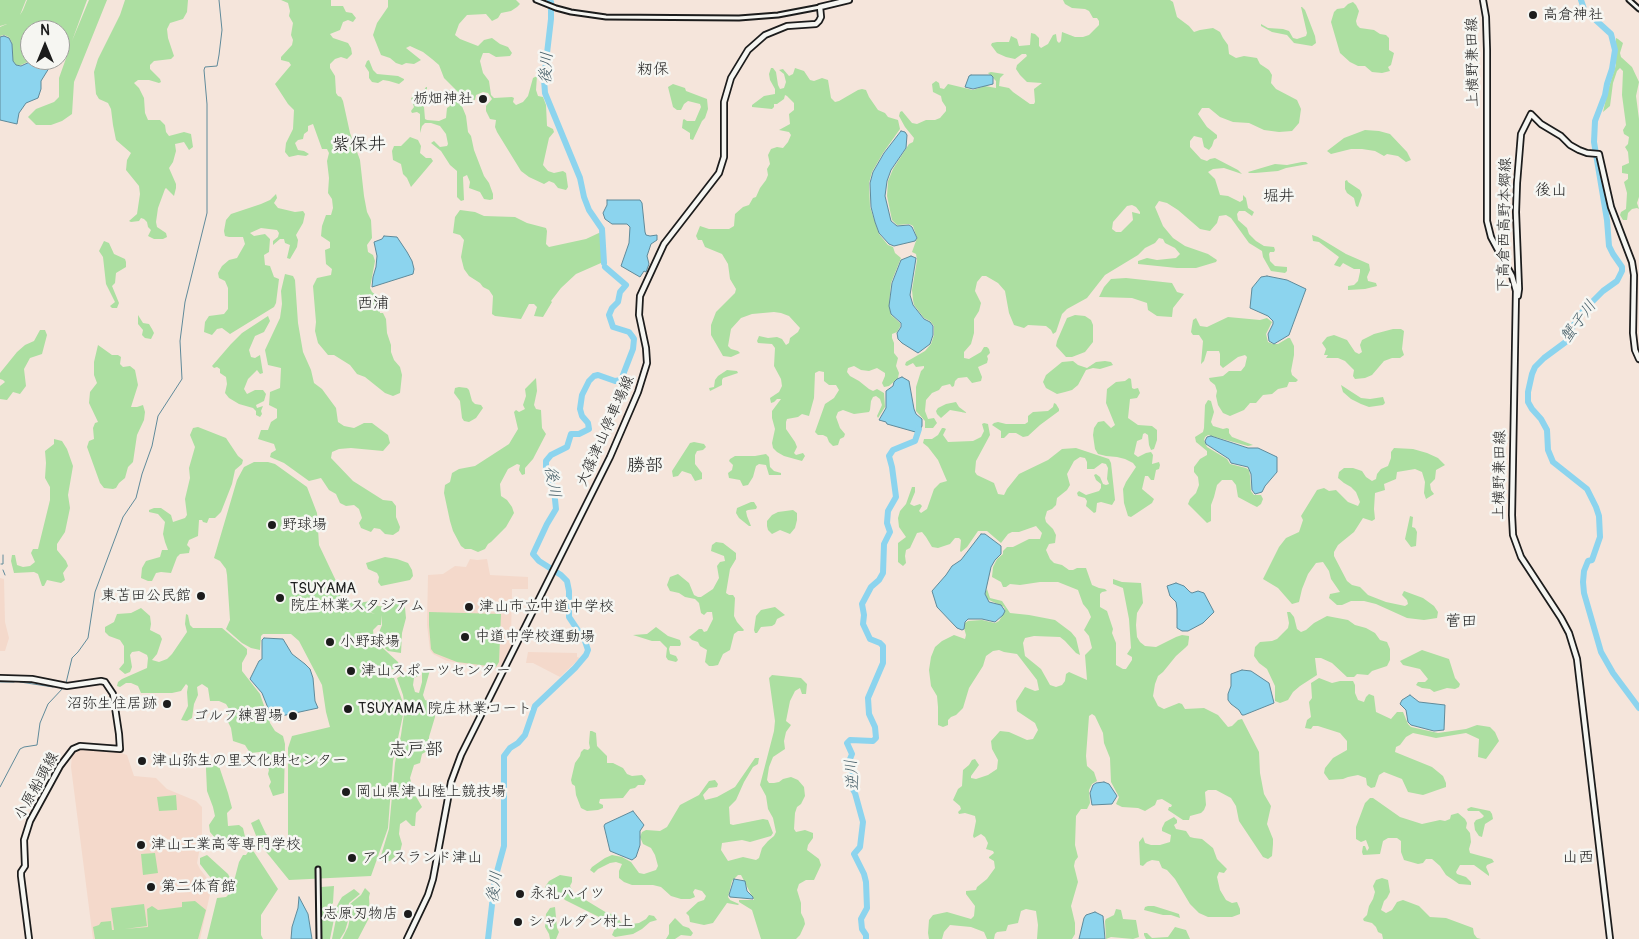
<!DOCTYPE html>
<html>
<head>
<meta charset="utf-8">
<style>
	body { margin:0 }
	#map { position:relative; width:1639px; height:939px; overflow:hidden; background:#f5e5db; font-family:Pangolin,sans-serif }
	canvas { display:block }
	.north { position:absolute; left:20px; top:20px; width:50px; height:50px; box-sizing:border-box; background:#f6f6f2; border:1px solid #9f9f9c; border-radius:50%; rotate:0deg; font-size:14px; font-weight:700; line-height:20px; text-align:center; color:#1c1c1c }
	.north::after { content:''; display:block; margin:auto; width:18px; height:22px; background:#1c1c1c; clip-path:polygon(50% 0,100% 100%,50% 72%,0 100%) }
</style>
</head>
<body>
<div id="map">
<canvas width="1639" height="939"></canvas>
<div class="north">N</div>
</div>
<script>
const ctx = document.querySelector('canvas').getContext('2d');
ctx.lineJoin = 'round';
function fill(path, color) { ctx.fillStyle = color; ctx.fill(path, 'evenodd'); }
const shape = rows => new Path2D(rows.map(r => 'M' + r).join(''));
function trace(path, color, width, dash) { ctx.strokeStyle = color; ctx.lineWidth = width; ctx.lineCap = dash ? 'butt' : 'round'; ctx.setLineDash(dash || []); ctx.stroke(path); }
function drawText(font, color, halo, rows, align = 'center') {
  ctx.font = font + ' Pangolin,"Klee One",sans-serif'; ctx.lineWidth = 5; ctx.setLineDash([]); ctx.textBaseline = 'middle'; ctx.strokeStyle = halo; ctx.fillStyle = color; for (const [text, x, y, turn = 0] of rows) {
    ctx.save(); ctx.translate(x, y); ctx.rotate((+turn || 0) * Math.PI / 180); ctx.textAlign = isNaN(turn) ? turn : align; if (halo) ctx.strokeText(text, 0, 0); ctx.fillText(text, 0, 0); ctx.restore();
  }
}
fill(shape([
	[470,559,477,560,487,559,490,575,528,577,528,589,512,589,511,639,514,640,501,667,495,669,447,661,433,654,430,650,427,625,428,575,443,574,455,566,466,567],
	[0,578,4,579,5,622,9,638,5,651,0,651],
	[528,652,577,653,577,657,580,658,560,677,533,663,526,663],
	[80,748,111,750,127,755,134,776,156,778,167,789,196,801,202,807,202,837,197,863,200,869,212,885,200,939,93,939,71,767,72,754,75,750]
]), '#f4d9cb');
fill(shape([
	[0,0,26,0,20,15,23,10,27,0,87,0,72,41,89,0,107,0,74,82,72,114,62,121,51,125,36,125,28,117,36,109,54,102,59,97,59,78,69,50,60,46,60,30,30,30,30,60,32,60,21,65,16,65,13,61,12,43,9,37,4,35,0,36,0,27,7,24,0,26],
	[125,0,188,0,187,12,183,19,170,23,167,29,168,38,174,56,171,59,154,61,150,65,150,69,160,79,161,82,159,83,149,80,138,80,134,83,139,88,144,98,145,113,148,120,160,120,165,125,166,132,169,136,184,132,191,134,193,147,189,150,184,142,175,144,176,151,173,162,169,168,176,184,176,188,174,196,166,188,165,189,158,208,156,222,157,227,166,233,167,237,163,239,154,239,148,236,151,230,148,227,147,222,144,219,141,218,139,221,131,222,129,221,137,214,140,194,139,186,126,170,127,160,131,153,116,140,113,125,111,109,108,103,99,99,96,94,94,72,98,59,120,15],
	[281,0,331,0,331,6,343,6,346,12,352,13,356,18,353,22,348,20,343,22,340,30,330,34,333,38,348,43,351,48,352,54,347,59,341,57,335,59,330,64,330,68,335,76,336,93,338,96,341,97,343,101,350,133,360,160,364,196,367,212,371,220,372,238,367,245,368,252,373,255,375,261,370,288,372,292,377,296,380,313,383,313,386,319,387,333,391,345,391,352,394,360,400,367,402,375,400,393,393,396,385,393,365,377,357,374,350,365,334,355,328,355,318,343,315,331,316,322,313,286,317,278,331,275,332,269,326,264,325,250,330,248,330,242,321,236,322,226,326,215,331,215,333,208,332,199,328,193,329,178,327,161,329,153,327,149,322,149,313,124,308,126,308,131,304,134,303,139,298,140,295,143,298,150,304,151,309,154,306,156,298,155,289,157,285,152,286,143,293,129,294,110,288,104,275,84,291,65,289,62,281,60,281,57,292,45,293,40,291,35,293,23,289,16,290,11,288,3],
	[388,0,516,0,520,4,517,7,511,11,501,13,498,18,492,21,486,14,467,15,459,24,455,35,460,39,478,46,484,40,492,38,500,44,508,47,512,53,510,56,496,57,489,53,483,53,480,61,483,73,489,81,491,95,494,98,512,97,514,98,513,102,516,105,523,102,528,96,533,78,537,76,536,90,538,96,543,97,546,105,547,126,553,129,554,132,549,138,543,165,548,171,554,173,563,171,566,173,568,187,566,190,558,188,554,183,549,181,544,184,529,177,521,171,497,132,495,127,496,120,490,119,486,111,486,106,492,99,488,93,483,92,476,95,475,100,463,97,444,78,439,65,432,59,423,52,410,46,406,48,421,60,414,64,406,63,402,65,396,63,390,58,381,55,373,35,377,23,388,7],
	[1063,0,1170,0,1173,2,1177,17,1189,26,1194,32,1200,30,1213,28,1220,32,1223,38,1228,45,1229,54,1236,58,1244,56,1257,58,1260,64,1269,70,1272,75,1271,83,1276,89,1297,100,1301,109,1299,123,1292,131,1279,132,1264,130,1249,123,1233,122,1220,117,1209,108,1202,108,1198,114,1207,127,1217,135,1217,138,1214,140,1212,146,1209,150,1204,147,1202,138,1194,136,1190,141,1190,147,1201,159,1207,161,1210,159,1215,158,1238,170,1242,174,1224,168,1213,169,1208,172,1215,179,1220,195,1228,196,1240,202,1243,200,1243,195,1246,198,1248,208,1254,212,1252,216,1245,211,1239,211,1237,214,1238,220,1247,228,1249,234,1256,241,1264,246,1274,247,1275,250,1274,252,1270,252,1269,254,1270,261,1275,266,1287,267,1287,271,1285,273,1271,271,1263,257,1262,251,1249,243,1231,218,1226,215,1219,216,1217,223,1210,231,1200,229,1178,210,1167,203,1159,201,1155,207,1163,226,1173,238,1185,246,1208,254,1217,260,1216,262,1196,268,1177,268,1138,264,1138,261,1147,258,1157,260,1176,258,1180,254,1175,248,1165,243,1163,239,1159,238,1155,243,1145,248,1138,255,1105,275,1087,298,1067,309,1062,314,1056,332,1053,334,1051,330,1046,326,1028,325,1024,328,1014,325,1009,313,1005,291,998,283,986,276,982,276,977,282,975,291,981,303,979,311,974,319,974,333,971,344,964,352,964,358,969,359,981,352,984,347,987,347,989,349,990,353,987,356,988,359,987,363,978,367,982,377,981,381,972,383,967,377,958,378,955,381,954,386,952,387,950,384,942,386,939,390,932,393,926,400,925,411,928,419,934,418,937,423,933,428,925,428,925,421,916,411,916,387,921,371,924,368,924,366,916,367,913,363,907,366,905,365,906,362,925,351,931,344,934,335,934,326,930,321,924,318,914,305,913,300,912,290,917,260,916,254,912,252,917,238,913,226,909,224,897,225,892,220,887,196,888,181,893,169,909,144,913,142,914,138,905,127,899,116,900,112,902,111,912,123,917,124,926,120,935,120,940,118,946,111,946,107,942,101,941,96,933,92,932,84,936,81,939,83,940,88,944,89,948,84,973,90,985,86,996,88,996,81,988,73,991,72,1004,74,1000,78,999,86,1009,88,1013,92,1030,104,1034,104,1035,102,1034,89,1042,83,1027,82,1020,75,1016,69,1017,65,1027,56,1026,54,1022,54,1015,59,1006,57,997,53,991,45,992,43,997,42,1009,42,1011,36,1017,39,1019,46,1030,45,1031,33,1035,34,1039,38,1039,46,1041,48,1048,44,1053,35,1056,34,1057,41,1059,43,1061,41,1062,32,1075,37,1083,37,1089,35,1099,25,1099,21,1097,18,1093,18,1089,11,1085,9,1072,8,1065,4],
	[1132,205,1136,207,1140,212,1140,214,1132,212,1133,220,1121,232,1116,232,1112,229,1113,222,1127,206],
	[1353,2,1356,5,1359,11,1356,21,1357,25,1360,28,1374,30,1380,34,1386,35,1389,38,1389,50,1394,53,1391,65,1388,67,1390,71,1382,73,1372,72,1365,66,1358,66,1350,62,1340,53,1331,22,1334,12,1337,9,1344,8,1348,4],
	[1301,7,1302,7,1305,10,1315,36,1316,43,1312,46,1294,43,1287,35,1272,32,1261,26,1261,24,1268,28,1283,29,1289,31,1293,38,1297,39,1306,36,1307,33],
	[1616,38,1618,39,1623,43,1620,53,1621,57,1632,67,1639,82,1636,96,1639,119,1639,197,1637,203,1639,209,1637,208,1632,209,1628,213,1627,220,1623,220,1620,215,1621,212,1626,209,1627,193,1624,182,1628,179,1628,174,1622,173,1622,166,1629,163,1628,152,1625,147,1628,144,1629,137,1624,134,1623,130,1626,125,1622,95,1623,71,1620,68,1617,71,1613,83,1610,106,1603,112,1608,90,1616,65],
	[369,60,373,70,377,74,398,76,404,79,404,80,399,84,389,81,383,80,378,83,372,82,369,78,369,72,365,66,367,61],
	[771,68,773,68,776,72,778,85,780,89,784,88,786,82,784,74,779,70,783,69,789,76,793,74,795,68,804,71,810,80,814,81,822,78,828,80,831,98,835,102,839,101,858,90,862,89,866,90,869,97,878,110,885,113,888,117,898,120,900,129,883,153,872,172,869,183,870,207,879,234,888,245,893,247,895,253,901,258,891,283,889,306,891,315,900,323,900,327,897,332,892,334,892,338,894,343,894,353,898,358,896,366,899,373,898,378,889,386,884,387,882,383,885,376,885,373,877,368,869,371,861,370,854,366,848,368,847,372,850,376,859,381,869,389,873,391,877,389,884,393,885,407,878,418,877,416,882,405,880,399,876,396,873,397,871,401,870,410,869,412,854,414,843,410,838,412,836,417,840,428,845,434,844,437,840,439,838,445,833,446,829,442,827,437,823,435,818,435,815,432,825,404,834,398,839,390,836,385,829,385,824,381,824,372,819,371,815,373,814,398,809,416,802,414,798,417,787,419,786,422,786,429,795,442,797,447,794,453,796,455,803,453,805,456,802,461,784,456,777,452,773,448,772,443,775,429,772,418,772,411,781,399,777,399,774,402,771,403,770,398,779,392,782,386,781,379,774,366,775,348,772,344,758,343,757,341,759,336,768,338,777,337,782,339,786,345,789,343,790,338,798,332,800,328,789,316,781,313,774,312,752,314,741,318,731,329,728,346,731,349,738,351,740,353,731,357,723,356,711,335,711,325,716,312,735,293,736,289,730,279,728,264,722,254,705,247,702,240,698,240,696,236,700,226,709,229,729,229,734,226,735,214,743,207,749,205,753,198,756,197,760,188,766,180,768,175,767,169,770,164,768,155,771,149,777,147,783,148,788,142,791,135,789,132,779,130,790,124,789,114,794,110,794,103,787,96,785,95,784,99,777,104,774,104,774,107,772,109,752,107,752,105,764,96,775,94,775,89,770,80,769,74],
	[673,84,685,88,686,91,707,99,708,109,705,118,702,121,693,140,690,139,690,133,682,128,683,120,684,119,687,121,695,121,701,107,700,104,688,101,684,104,681,110,677,110,673,107,668,87],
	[426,87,427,87,427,94,421,100,421,104,424,107,425,119,427,120,439,121,446,118,447,108,450,106,449,90,459,99,466,116,468,132,471,136,474,150,484,176,489,183,493,194,493,199,490,200,484,199,480,192,469,188,470,182,467,175,463,177,464,200,461,201,457,197,457,171,450,165,441,151,431,143,434,141,440,147,447,146,448,144,446,134,440,126,431,123,425,123,422,126,420,133,420,114,417,112,412,113,411,111,414,107,411,98,422,93],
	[1365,130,1379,131,1390,134,1407,152,1411,160,1406,162,1398,156,1387,154,1384,156,1375,151,1362,149,1351,149,1331,154,1327,151,1344,138],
	[410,137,418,140,421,146,420,153,426,158,431,158,433,161,411,187,407,178,403,174,401,164,393,160,392,151,394,146,401,146],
	[1302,162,1306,162,1308,164,1286,168,1278,171,1255,173,1249,173,1248,172,1275,164,1287,165],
	[1347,180,1348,182,1360,190,1362,195,1358,207,1356,206,1354,198,1347,193,1345,189,1345,181],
	[276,194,277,198,274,203,278,208,295,212,303,211,305,214,303,223,296,235,298,240,297,247,290,259,287,258,290,245,285,243,284,239,280,239,273,245,273,241,278,237,279,233,277,230,261,228,250,233,254,236,265,234,270,239,269,252,264,255,265,265,270,266,274,277,279,279,276,303,274,307,230,334,222,328,217,329,212,335,204,332,205,322,209,316,224,314,228,309,228,288,225,281,219,278,218,273,222,266,229,260,237,258,245,244,243,237,229,237,225,236,224,231,226,220,231,214,261,204,270,200],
	[460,210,475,212,484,216,515,217,527,223,546,228,547,231,546,244,549,247,586,239,601,232,603,235,603,259,601,263,576,274,561,288,551,301,552,302,543,317,534,316,537,307,534,304,529,304,521,319,495,316,492,314,493,296,489,290,483,287,480,283,469,276,464,269,461,257,464,240,460,235,453,233,455,217],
	[1312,235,1318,237,1346,254,1369,264,1370,270,1367,277,1368,281,1376,283,1377,286,1365,289,1348,290,1348,286,1354,285,1358,281,1360,272,1360,269,1354,269,1343,263,1340,267,1334,265,1339,257,1319,242,1313,241],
	[104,241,109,243,114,254,125,259,126,262,126,267,116,273,115,283,112,286,119,303,117,308,112,308,110,306,115,302,106,284,103,257,99,251],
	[285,274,293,276,295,280,298,323,303,352,311,370,314,383,322,389,336,408,338,422,344,426,354,428,364,423,372,423,388,435,390,443,383,451,351,448,339,449,332,452,331,458,353,481,383,500,392,501,396,506,396,517,400,527,399,531,393,535,385,534,380,529,374,528,371,532,361,528,359,523,362,518,359,509,354,505,346,506,340,503,336,494,329,490,321,478,309,481,284,463,270,457,271,453,276,450,274,444,258,439,261,430,268,430,271,422,277,418,277,409,269,405,270,392,280,388,281,368,268,365,265,350,280,318,282,304,281,291],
	[1126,278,1172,283,1177,292,1184,294,1173,308,1172,317,1157,316,1148,310,1147,303,1132,298,1099,297,1104,287,1111,279],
	[138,315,143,323,149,324,152,329,154,333,151,339,145,338,142,335,143,330,138,324],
	[1075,315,1085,316,1091,320,1093,325,1093,342,1085,352,1072,357,1066,357,1056,346,1057,341,1067,318],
	[268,316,270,321,264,332,255,336,249,350,251,357,255,358,260,355,263,373,260,374,257,370,248,379,244,389,247,394,255,390,263,390,266,394,264,401,256,405,257,408,263,406,261,411,262,414,260,417,256,415,256,411,253,408,239,404,229,398,225,393,227,384,226,377,220,373,220,369,217,367,214,368,212,366,231,344,242,333],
	[1228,317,1260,320,1267,318,1272,322,1266,334,1268,342,1273,344,1278,344,1288,338,1290,338,1294,346,1294,355,1291,371,1292,375,1298,380,1296,382,1289,382,1287,387,1278,389,1272,394,1263,395,1256,403,1250,403,1244,410,1230,416,1223,413,1218,405,1216,396,1217,391,1215,385,1210,381,1209,378,1223,376,1229,371,1241,371,1245,366,1247,357,1245,355,1238,357,1223,368,1220,365,1220,354,1219,351,1207,351,1204,361,1201,364,1203,341,1199,335,1193,335,1191,332,1193,320,1196,318,1200,326,1207,327],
	[1393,329,1401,329,1404,331,1402,349,1404,355,1400,358,1392,358,1384,361,1372,375,1365,378,1355,379,1353,376,1354,370,1345,361,1338,358,1326,358,1328,355,1324,355,1326,349,1322,343,1327,337,1334,335,1347,340,1355,352,1359,354,1362,352,1360,345,1362,340,1374,334],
	[40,330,45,330,47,335,42,354,30,358,24,369,26,386,20,394,13,392,7,400,0,399,0,386,5,382,3,380,0,379,0,373,17,352,25,345,34,341],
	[98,345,112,355,118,355,121,357,120,364,123,367,130,366,135,370,138,385,131,407,137,407,143,405,145,412,144,420,137,435,133,462,128,467,125,478,119,483,116,488,113,489,104,488,100,483,87,447,89,441,94,439,93,428,95,423,98,422,89,403,90,392,97,383,94,375,94,362],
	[1073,361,1078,365,1087,368,1096,362,1105,361,1111,362,1113,365,1100,369,1093,368,1086,370,1078,385,1072,390,1065,392,1057,394,1046,388,1043,382,1046,375,1062,362],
	[727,370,737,371,738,373,723,378,722,380,722,385,710,391,709,388,714,387,715,380,718,376],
	[536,378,537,391,534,405,536,409,541,410,542,428,546,434,533,459,525,468,525,474,522,475,519,470,520,465,517,464,508,469,500,484,501,496,507,500,512,507,514,513,506,527,491,542,488,544,485,549,478,552,471,549,465,549,461,546,453,531,450,521,444,493,445,485,450,482,452,473,459,469,475,466,509,444,518,429,514,412,516,410,519,412,525,409,523,405,526,396,525,389],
	[1129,378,1131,379,1132,388,1134,389,1138,388,1140,393,1137,398,1130,399,1128,418,1138,425,1152,426,1157,430,1157,440,1154,449,1151,450,1149,445,1148,435,1145,433,1143,434,1142,439,1137,441,1134,454,1138,457,1146,453,1151,452,1153,455,1152,464,1159,462,1160,465,1159,469,1156,470,1154,480,1151,480,1148,476,1145,476,1142,489,1154,499,1152,503,1131,517,1128,516,1124,503,1123,489,1126,482,1136,467,1133,463,1125,459,1117,457,1106,456,1098,454,1095,449,1093,435,1094,428,1098,422,1104,421,1111,428,1115,425,1106,403,1107,389,1116,382,1125,381],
	[1341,385,1361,398,1370,399,1383,397,1385,403,1383,405,1369,407,1361,404,1351,399,1343,392],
	[459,387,467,388,469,390,472,401,475,404,481,405,483,408,476,418,469,422,464,421,462,418,460,401,454,393,455,388],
	[1208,400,1211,401,1214,412,1211,422,1213,426,1223,429,1227,428,1229,429,1229,433,1232,437,1253,445,1248,446,1208,435,1205,437,1204,440,1207,447,1227,459,1230,464,1246,468,1249,470,1250,476,1251,491,1254,495,1261,495,1263,499,1261,504,1257,507,1251,504,1238,497,1236,485,1232,480,1222,480,1217,485,1214,497,1211,505,1211,521,1207,523,1188,504,1190,499,1196,493,1199,485,1198,477,1194,472,1194,467,1200,459,1207,455,1207,451,1196,442,1195,437,1203,432,1204,428,1205,405],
	[956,402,959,407,967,413,950,410,941,418,937,414,936,411,938,408,946,404],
	[1054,403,1056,404,1059,409,1059,411,1040,425,1028,436,1023,437,1016,433,1009,433,1004,438,1001,438,1001,431,992,425,994,423,998,422,1006,424,1025,424,1028,422,1028,416,1033,412,1048,411,1053,407],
	[984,423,988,424,990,435,976,461,975,472,977,475,994,483,998,494,1004,495,1007,489,1019,474,1048,460,1062,449,1076,448,1109,459,1111,463,1115,500,1112,505,1101,502,1097,503,1096,512,1094,513,1086,506,1087,501,1085,498,1078,496,1077,493,1079,491,1086,495,1099,491,1101,488,1101,484,1096,480,1094,475,1096,474,1100,477,1103,484,1106,485,1109,484,1107,479,1108,468,1106,464,1102,463,1094,469,1087,469,1087,462,1085,458,1080,457,1074,461,1067,474,1070,485,1067,490,1057,498,1056,505,1052,509,1047,511,1045,518,1046,522,1053,529,1056,535,1055,543,1049,544,1046,550,1050,559,1054,563,1062,565,1069,570,1073,570,1077,568,1086,568,1092,585,1099,588,1105,589,1107,591,1102,592,1100,594,1100,607,1107,611,1113,629,1112,633,1116,643,1116,665,1123,669,1126,669,1132,660,1132,657,1127,654,1131,648,1129,619,1123,588,1113,584,1113,579,1122,582,1141,583,1143,603,1137,613,1136,625,1137,637,1140,642,1145,646,1156,647,1176,637,1182,635,1189,636,1189,638,1188,645,1185,648,1176,656,1163,672,1158,676,1155,684,1153,696,1158,706,1164,709,1179,703,1182,704,1185,709,1204,708,1218,715,1228,727,1232,726,1238,720,1242,719,1259,752,1260,773,1264,794,1271,806,1267,824,1273,839,1273,844,1272,856,1268,859,1263,857,1239,821,1236,806,1231,798,1216,790,1208,790,1205,792,1206,805,1204,810,1201,813,1190,816,1189,820,1183,820,1168,810,1169,807,1171,807,1172,805,1162,799,1157,800,1155,805,1145,811,1138,808,1122,807,1116,804,1119,797,1111,782,1110,758,1104,743,1103,733,1095,716,1092,714,1089,716,1086,756,1087,766,1094,772,1097,781,1092,784,1089,790,1090,803,1087,809,1081,809,1076,816,1075,845,1078,857,1075,861,1074,866,1078,882,1071,906,1075,923,1075,934,1072,939,1037,939,1038,925,1036,911,1026,909,1021,911,1018,923,1008,925,1006,931,997,932,995,934,994,939,987,939,984,932,971,927,950,925,944,932,942,939,929,939,928,933,929,920,933,915,947,912,971,919,974,916,975,906,966,894,966,891,976,890,977,887,987,879,995,868,994,861,989,858,989,857,994,853,993,851,986,849,988,843,985,837,981,834,974,838,973,836,976,821,975,816,965,813,959,814,958,812,961,809,960,806,953,800,958,789,962,786,963,770,969,765,972,760,975,759,979,765,971,776,971,778,976,779,988,775,997,769,998,760,992,749,991,741,1000,731,1009,732,1027,740,1033,739,1038,730,1035,723,1017,711,1016,701,1025,687,1035,691,1039,690,1037,680,1017,654,1004,652,999,650,993,651,986,656,983,666,969,688,963,708,956,715,951,717,948,720,948,725,943,727,938,725,938,707,937,696,931,686,929,670,931,657,935,647,942,641,954,635,965,639,966,635,964,628,965,623,968,621,982,620,995,623,999,621,1005,611,1004,607,987,599,985,593,987,589,990,598,1002,601,1010,613,1029,615,1055,620,1071,632,1076,638,1080,655,1076,653,1065,641,1060,637,1034,636,1025,638,1023,643,1025,656,1041,669,1050,685,1056,687,1062,685,1065,681,1066,674,1069,672,1087,680,1085,655,1092,648,1089,636,1084,630,1091,617,1088,610,1083,604,1078,590,1058,582,1040,582,1020,585,1010,584,1006,587,1003,587,1001,582,992,577,993,567,997,559,1003,554,1003,551,1007,547,1013,547,1029,539,1040,539,1042,533,1036,526,1019,532,1012,532,1008,534,1001,543,987,531,978,531,967,547,961,552,960,551,961,540,959,538,955,538,950,544,938,548,932,547,926,537,922,532,917,533,910,548,906,550,905,556,906,563,903,566,898,562,898,543,906,537,899,527,898,518,900,511,906,504,912,487,915,487,915,492,910,504,914,506,920,504,922,506,919,511,921,513,927,509,934,489,940,483,947,481,938,460,928,447,923,443,924,439,932,439,938,435,942,428,944,428,946,429,943,435,948,442,973,441,981,437,984,431,982,424],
	[198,427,226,438,238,456,243,460,242,464,235,470,232,484,221,512,215,518,209,518,207,523,203,522,202,520,199,520,198,536,189,540,187,545,190,548,189,553,180,554,177,557,171,573,161,572,156,573,152,581,148,581,141,578,142,568,146,561,160,557,162,550,168,550,165,542,163,534,165,522,158,514,149,512,149,510,154,508,161,508,171,515,173,522,185,518,187,515,185,499,190,478,189,468,195,447,190,435,193,428],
	[54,439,62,441,67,449,73,466,68,495,70,508,65,532,57,544,57,550,66,561,68,566,63,573,65,580,61,583,47,580,44,586,42,586,38,574,34,572,14,573,11,561,12,555,15,555,17,565,23,567,30,566,35,562,31,553,33,549,38,549,50,500,50,487,45,478,46,463,45,451,54,444],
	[694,442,704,444,706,447,703,450,697,451,695,455,695,464,702,473,702,479,695,481,691,474,682,471,678,476,673,477,672,471,690,443],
	[1394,448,1413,449,1427,453,1438,458,1445,465,1436,470,1435,479,1430,484,1431,490,1434,494,1426,499,1424,493,1425,482,1422,472,1415,469,1397,472,1396,479,1384,484,1385,490,1375,493,1374,509,1375,519,1372,521,1363,518,1354,532,1338,545,1334,552,1334,556,1347,581,1352,585,1360,587,1368,595,1386,602,1405,606,1408,604,1407,600,1402,595,1404,591,1423,598,1434,606,1438,612,1437,618,1424,620,1407,618,1376,604,1364,601,1351,601,1342,605,1337,605,1329,598,1330,594,1340,592,1331,579,1329,571,1323,562,1316,563,1308,574,1302,589,1299,602,1292,604,1278,588,1263,579,1279,547,1286,538,1299,532,1303,520,1301,516,1317,490,1324,488,1329,491,1336,490,1348,502,1358,506,1360,502,1356,492,1351,487,1344,483,1338,478,1339,472,1344,468,1353,468,1362,471,1366,477,1372,481,1376,479,1377,474,1381,469,1388,466,1391,458,1391,452],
	[766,454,769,457,770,467,774,471,781,473,781,475,769,475,766,465,759,464,756,466,753,477,748,485,743,486,740,480,729,478,728,473,732,470,733,465,729,461,730,459,735,456,755,456],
	[254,462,268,462,275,464,307,487,317,513,319,545,337,583,342,601,352,602,359,609,375,614,359,607,358,603,371,601,378,606,387,607,393,607,396,601,402,601,405,608,406,618,402,633,401,653,388,651,376,640,382,625,382,615,381,625,378,625,373,630,374,640,398,662,400,668,377,672,377,677,394,678,402,700,403,715,393,761,388,828,371,876,289,880,259,843,251,823,259,819,266,834,278,845,288,838,288,748,292,736,330,727,326,712,322,685,299,641,291,634,263,634,261,636,260,650,251,648,242,643,226,629,230,620,227,575,226,569,220,561,214,558,237,480,244,467],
	[751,502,754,502,757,507,756,509,748,510,746,511,747,516,751,526,749,526,739,518,736,513,737,508],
	[793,510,797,513,797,520,795,528,790,534,780,530,772,534,768,530,767,526,767,521,772,515,778,512],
	[1410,516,1413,517,1412,527,1415,528,1417,532,1416,546,1411,547,1405,539],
	[716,542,723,543,736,553,736,559,730,569,726,593,729,595,733,595,735,598,734,616,737,622,744,630,743,631,738,631,734,634,730,650,723,654,718,665,713,666,709,666,705,662,707,650,700,646,698,642,692,640,689,637,699,629,702,629,704,632,707,631,713,619,712,612,707,612,704,615,701,613,699,603,695,599,685,597,679,593,670,591,667,585,670,577,678,574,689,583,694,595,698,597,701,597,713,589,719,578,717,566,720,562,725,561,724,556,711,551,712,545],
	[385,557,397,559,408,563,412,570,413,576,410,580,381,586,378,582,379,577,377,573,368,569,366,563],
	[775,607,785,615,777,619,775,624,772,626,761,627,757,633,755,633,754,630,756,616,761,610],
	[141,608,150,616,151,624,150,630,160,635,162,639,157,654,152,660,159,662,167,659,172,654,187,632,185,624,186,614,188,615,190,625,193,628,222,628,247,649,247,654,242,663,242,671,260,694,270,723,275,731,283,736,285,744,284,793,273,796,269,786,271,782,268,774,269,770,260,752,250,753,245,745,233,741,231,728,227,720,229,709,226,704,219,701,210,701,208,688,202,684,197,687,198,695,194,704,192,718,187,721,181,720,188,706,187,692,188,686,186,684,181,691,172,693,141,693,138,686,131,683,126,683,120,687,117,686,118,682,122,679,147,668,148,658,147,655,139,651,132,652,130,655,132,667,130,672,125,674,119,669,124,663,124,646,120,640,109,636,105,632,105,627,114,622,117,614,131,613],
	[429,612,501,614,499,662,496,667,457,662,434,653,431,649,429,625],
	[1287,612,1290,612,1294,617,1297,629,1301,632,1306,630,1314,623,1327,616,1348,620,1355,625,1366,628,1375,633,1380,640,1387,642,1390,649,1390,660,1387,666,1372,671,1368,675,1357,674,1354,677,1347,677,1332,663,1321,658,1315,658,1317,675,1300,686,1293,692,1288,700,1280,703,1275,701,1275,686,1267,669,1259,663,1254,656,1255,647,1260,642,1272,641,1277,639,1288,628,1289,623],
	[656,627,668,636,680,640,681,644,680,646,670,646,669,649,670,654,676,656,678,660,676,662,668,660,666,657,667,648,660,641,652,641,633,635,647,634],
	[1422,650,1449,659,1455,678,1460,684,1459,687,1455,689,1447,688,1434,692,1430,689,1422,688,1416,685,1418,682,1425,682,1428,679,1420,669,1403,665,1400,661],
	[427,668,430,670,423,695,425,700,430,702,435,709,435,717,429,737,429,750,422,754,420,763,414,765,410,778,414,793,422,807,416,813,415,826,412,826,406,820,400,824,399,834,402,844,400,852,390,861,384,862,380,859,389,829,395,763,401,735,405,707,403,695,397,678,407,673,416,672,418,676,414,678,413,685,415,692,419,693,422,682,422,669],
	[772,675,801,678,807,684,806,694,802,694,800,688,795,691,790,701,786,721,791,725,786,732,784,741,785,749,773,757,769,767,767,780,769,783,774,783,779,782,783,779,791,777,798,780,804,787,805,796,801,804,797,807,795,813,794,829,796,832,805,830,813,833,813,838,808,845,807,850,819,859,821,865,814,880,806,880,799,884,797,890,801,903,801,913,804,919,805,924,800,935,796,939,761,939,752,910,739,902,739,900,754,900,741,875,738,875,732,881,728,897,730,900,739,904,738,905,727,903,713,923,704,925,690,922,689,916,686,913,698,902,704,900,706,896,702,891,695,889,693,892,695,897,690,899,681,899,671,896,661,887,653,885,632,885,624,882,619,878,619,871,622,864,616,862,610,863,598,869,594,873,590,870,592,867,605,858,612,855,622,857,631,862,639,873,644,874,656,870,658,866,655,855,651,848,643,844,640,837,642,832,646,830,660,831,667,827,680,805,699,795,709,781,715,780,718,784,717,787,709,788,703,795,705,800,717,797,735,787,755,758,759,758,758,764,753,767,744,782,736,800,729,807,730,824,733,825,763,819,768,820,773,833,771,836,750,842,742,840,722,843,721,850,728,861,743,857,756,860,759,858,762,848,768,841,774,836,776,832,773,818,768,809,766,796,760,785,774,731,775,721,769,678],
	[1319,678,1332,683,1340,681,1353,681,1355,685,1355,693,1358,700,1364,702,1366,697,1369,694,1374,696,1376,712,1391,719,1397,712,1403,712,1408,724,1411,727,1438,733,1466,729,1477,725,1490,727,1495,732,1499,741,1486,759,1478,757,1479,739,1466,733,1436,738,1413,733,1406,737,1400,745,1396,747,1395,752,1432,767,1443,776,1446,783,1446,787,1423,795,1408,792,1402,779,1384,772,1379,775,1375,787,1371,788,1367,785,1366,778,1358,775,1348,777,1343,779,1329,780,1324,773,1325,768,1333,758,1347,750,1347,741,1340,733,1318,726,1313,726,1311,729,1305,728,1307,720,1311,717,1309,702,1312,698,1311,683],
	[590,731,592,731,596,733,597,746,607,756,607,763,613,763,623,768,627,774,632,776,642,775,646,780,644,785,638,785,635,788,630,789,623,798,600,799,599,803,603,805,603,808,598,810,587,811,581,808,576,795,575,786,572,784,571,780,575,763,580,756,581,752,584,749,588,750,590,748,589,743],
	[209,761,218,763,228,793,232,808,227,813,228,826,239,825,243,828,246,841,229,839,222,842,216,839,210,832,209,825,215,816,213,807,207,791,206,769,206,763],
	[176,795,177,810,159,811,157,797],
	[1370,798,1373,798,1400,817,1422,824,1440,820,1445,821,1450,819,1451,815,1458,813,1465,819,1467,823,1466,828,1470,833,1471,842,1469,849,1470,853,1492,859,1494,862,1487,865,1486,867,1489,874,1489,876,1474,865,1460,865,1456,872,1457,874,1466,877,1471,882,1471,885,1459,884,1446,875,1440,866,1432,859,1426,859,1423,863,1418,864,1404,860,1401,852,1401,841,1397,838,1388,838,1383,841,1380,854,1363,855,1362,852,1363,846,1365,846,1367,851,1369,848,1366,840,1361,842,1356,839,1356,827,1365,803],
	[1471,807,1490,811,1492,814,1493,819,1485,824,1482,837,1479,836,1475,830,1474,823,1476,820,1482,818,1484,816,1479,811,1468,811,1467,809],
	[1174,817,1177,820,1177,823,1174,825,1176,829,1186,831,1190,837,1194,838,1202,839,1213,848,1217,859,1227,869,1224,873,1219,872,1217,877,1220,890,1226,900,1232,903,1237,902,1240,909,1240,914,1232,917,1208,917,1199,913,1190,904,1175,879,1167,870,1162,868,1159,861,1152,860,1147,862,1143,866,1140,865,1139,842,1143,837,1145,843,1151,845,1160,845,1170,842,1171,835,1162,831,1162,828,1165,822],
	[250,849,254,852,278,889,261,915,261,935,263,939,207,939,217,898,226,897,229,894,233,885,239,862,243,855,246,855],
	[155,853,158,873,143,875,141,854],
	[207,855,228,874,230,878,229,883,224,888,214,882,200,864,200,858],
	[560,875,572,877,572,882,570,886,574,893,607,913,617,915,621,923,625,925,639,923,646,919,649,915,654,916,657,920,650,922,642,929,633,934,615,937,612,935,616,926,611,923,565,900,555,889,550,890,550,895,546,894,545,887,549,881],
	[1382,878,1388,880,1390,892,1387,898,1384,901,1381,910,1386,913,1392,910,1397,902,1403,900,1419,906,1430,917,1446,918,1473,928,1474,934,1477,938,1481,939,1383,939,1382,934,1378,932,1376,927,1372,923,1364,921,1363,919,1367,915,1369,906,1373,899,1375,892,1373,886,1376,880],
	[334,886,333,903,331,905,331,909,334,909,334,919,330,939,322,939,321,887],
	[365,888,370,893,369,897,370,916,358,939,342,939,348,927,351,914,350,904,361,895],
	[354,889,360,894,349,903,348,909,350,914,345,931,340,939,332,939,336,919,336,908,339,902,342,897],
	[195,901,206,910,198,939,95,939,93,927,99,925,101,922,111,921,112,930,114,930,111,908,144,904,147,926,125,929,148,927,147,909,152,906,158,910,182,907,182,902],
	[1148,906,1154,906,1173,912,1179,914,1180,918,1171,915,1163,915,1144,910,1145,907],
	[555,907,557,928,559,932,556,939,550,939,549,934,545,927,546,914,550,908],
	[1116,909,1121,910,1123,919,1136,920,1139,937,1133,939,1111,937,1106,939,1105,921,1106,919,1114,915],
	[675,918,683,926,689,928,693,933,691,936,681,935,675,939,666,939,669,934,669,925],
	[1175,927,1186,930,1190,939,1146,939,1144,935,1144,933,1147,933,1152,938,1168,937]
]), '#acdfa1');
const water = shape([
	[4,36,9,38,12,44,13,61,16,65,21,66,34,60,54,60,41,81,41,89,38,98,26,103,19,113,17,124,0,120,0,37,4,36],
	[971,75,991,75,993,77,993,84,973,89,965,87,969,76,971,75],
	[901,131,905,132,907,135,906,148,891,170,887,181,885,196,891,221,897,226,909,225,912,227,917,238,915,241,894,246,889,244,879,233,875,222,871,207,870,183,873,172,884,153,901,131],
	[607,200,640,200,642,203,645,232,646,235,650,236,657,235,657,240,651,244,647,256,649,264,646,272,644,271,640,277,621,266,629,243,630,227,627,224,612,224,605,219,603,213,607,205,607,200],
	[384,236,397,237,407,252,412,261,414,269,413,274,372,287,373,277,376,267,377,256,374,242,382,239,384,236],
	[911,256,916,258,910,295,913,305,924,319,930,322,933,326,933,335,930,344,918,353,902,343,898,339,897,333,901,327,901,323,891,314,889,306,892,283,901,260,911,256],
	[1267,276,1287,280,1306,289,1289,335,1274,344,1269,341,1268,334,1273,324,1273,321,1268,316,1250,308,1252,288,1261,277,1267,276],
	[902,377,909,381,914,409,916,414,922,419,922,426,919,433,887,424,886,422,879,420,886,408,886,391,893,386,894,382,897,379,902,377],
	[1211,436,1248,448,1258,448,1277,457,1277,472,1265,486,1262,492,1255,494,1252,490,1251,474,1248,467,1231,463,1229,459,1206,444,1205,441,1207,437,1211,436],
	[981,534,985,534,1001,546,1001,554,995,560,991,567,985,594,989,602,1001,605,1005,611,1003,615,995,622,982,619,968,619,965,622,964,629,962,630,957,628,937,607,932,591,946,575,952,566,961,560,981,534],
	[1176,583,1184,586,1190,592,1192,593,1198,591,1204,593,1214,612,1203,623,1188,631,1182,631,1177,628,1177,609,1176,602,1170,596,1167,586,1176,583],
	[264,638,283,639,292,654,305,664,310,669,313,678,315,701,318,708,272,718,262,693,250,679,259,661,262,659,262,640,264,638],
	[1242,670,1251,671,1269,683,1274,703,1244,715,1242,715,1239,710,1231,704,1228,700,1228,694,1231,686,1231,674,1242,670],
	[1410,695,1419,702,1445,705,1444,730,1434,731,1411,725,1408,722,1406,710,1400,704,1402,700,1410,695],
	[1104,782,1109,784,1117,796,1112,804,1092,805,1090,793,1093,785,1096,783,1104,782],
	[633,811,644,825,640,831,640,845,636,857,632,860,610,851,604,826,605,824,633,811],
	[734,879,745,881,747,891,753,897,753,899,730,897,729,895,734,879],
	[299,897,308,914,312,939,291,939,292,927,298,908,299,897],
	[1095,912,1103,916,1105,939,1079,939,1084,918,1086,915,1095,912]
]);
fill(water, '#8cd4ee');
trace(water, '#5f8a9a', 1);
trace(shape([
	[1,564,3,564,3,555],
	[3,570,5,575],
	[0,682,14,682],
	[20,682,53,687],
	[66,683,72,658,78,652,88,638,95,592,123,517,136,498,142,474,152,446,158,416,182,379,180,341,185,302,207,213,207,104,204,70,205,67,217,66,219,55,222,30,219,0],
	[0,787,20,749,24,747,37,745,40,723,48,704,64,687]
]), '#5f8a9a', 1);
trace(shape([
	[550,0,551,2],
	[1581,0,1584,9,1588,13,1611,34,1615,50,1612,69,1607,84,1605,95,1595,121,1594,142,1607,220,1609,246,1613,254,1622,267,1622,271,1617,281,1603,291,1581,313,1573,326,1567,341,1544,358,1535,367,1532,374,1528,392,1528,402,1532,409,1541,419,1547,430,1548,450,1553,462,1587,489,1596,507,1599,516,1600,537,1592,560,1588,561,1584,571,1583,582,1584,593,1601,652,1613,673,1639,708],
	[551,10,551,19,544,79,545,93,580,178,584,197,589,210,602,229,604,263],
	[488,939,495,879,504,846,504,756,510,748,518,743,525,735,535,706,575,668,586,655,588,650,585,641,569,617,569,591,567,581,561,575,539,561,533,554,547,524,556,509,554,490,546,467,546,461,551,455,567,447,571,434,579,434,589,429,588,423,582,416,580,409,582,395,589,381,594,376,598,375,615,381,621,380,633,349,634,339,632,336,629,332,613,327,609,315,612,308,618,302,620,292,626,285,605,267],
	[866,939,866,935,862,929,861,919,867,908,866,882,864,874,854,854,860,847,863,822,855,793,850,784,852,775,850,759,852,754,847,743,850,740,873,741,876,738,875,727,869,714,868,698,883,663,883,646,880,643,870,639,863,624,864,615,862,604,871,587,879,580,883,573,884,544,890,532,887,523,888,511,896,497,892,467,889,456,893,450,915,441,919,429]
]), '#8cd4ee', 6);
const minor = shape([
	[536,0,556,8,571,12,606,17,739,18,778,15,820,7],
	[1629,0,1639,9],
	[318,869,319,939]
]);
const major = shape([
	[1483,0,1486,17,1487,50,1487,221,1491,237,1512,276,1516,291,1512,515,1513,535,1521,557,1561,618,1569,633,1577,659,1610,939],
	[1518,296,1519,289,1516,212,1517,183,1521,134,1531,114,1541,124,1561,136,1570,145,1579,150,1587,153,1599,154,1611,207,1632,262,1634,275,1633,333,1635,350,1639,359],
	[0,678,32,679,67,686,101,681,105,682,113,694,119,734,120,749,80,746,73,749,60,766,30,821,24,840,25,866,21,872,21,876,29,939],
	[407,939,428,895,433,879,451,782,461,755,610,457,638,392,647,363,646,348,639,315,640,296,664,244,719,173,724,157,724,102,731,78,748,50,765,35,787,26,816,24,819,21,821,17,820,7,849,0]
]);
trace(minor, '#1c1c1c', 7);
trace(major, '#1c1c1c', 8);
trace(minor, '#f6f6f2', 3);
trace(major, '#f6f6f2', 4.5);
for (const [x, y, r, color] of [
	[1533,15,5,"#1c1c1c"],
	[483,99,5,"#1c1c1c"],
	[272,525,5,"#1c1c1c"],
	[201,596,5,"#1c1c1c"],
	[280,598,5,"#1c1c1c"],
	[469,607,5,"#1c1c1c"],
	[465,637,5,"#1c1c1c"],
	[330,642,5,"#1c1c1c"],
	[351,671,5,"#1c1c1c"],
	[167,704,5,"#1c1c1c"],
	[348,709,5,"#1c1c1c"],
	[293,716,5,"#1c1c1c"],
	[142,761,5,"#1c1c1c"],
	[346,792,5,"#1c1c1c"],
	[141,845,5,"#1c1c1c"],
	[352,858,5,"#1c1c1c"],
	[151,887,5,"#1c1c1c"],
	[520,894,5,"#1c1c1c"],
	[408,914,5,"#1c1c1c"],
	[518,922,5,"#1c1c1c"]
]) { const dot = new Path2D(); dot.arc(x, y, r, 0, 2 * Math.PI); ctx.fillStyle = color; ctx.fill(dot); trace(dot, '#f6f6f2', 2); }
drawText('15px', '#1c1c1c', '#f6f6f2', [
	["高倉神社",1543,15],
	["栃畑神社",473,99,"right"],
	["野球場",282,525],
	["TSUYAMA",290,589],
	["院庄林業スタジアム",290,606],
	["東苫田公民館",191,596,"right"],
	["津山市立中道中学校",479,607],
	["中道中学校運動場",475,637],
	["小野球場",340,642],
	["津山スポーツセンター",361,671],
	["沼弥生住居跡",157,704,"right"],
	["TSUYAMA 院庄林業コート",358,709],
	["ゴルフ練習場",283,716,"right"],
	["津山弥生の里文化財センター",152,761],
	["岡山県津山陸上競技場",356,792],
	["津山工業高等専門学校",151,845],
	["アイスランド津山",362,858],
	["第二体育館",161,887],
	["永礼ハイツ",530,894],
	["志原刃物店",398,914,"right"],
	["シャルダン村上",528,922]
], 'left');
drawText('15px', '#1c1c1c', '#f6f6f2', [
	["上横野兼田線",1473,62,-91],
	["下高倉西高野本郷線",1505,225,-89],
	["大篠津山停車場線",606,431,-66],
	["上横野兼田線",1500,475,-89],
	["小原船頭線",37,786,-61]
]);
drawText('italic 16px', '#435c66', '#f6f6f2', [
	["後川",547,68,-86],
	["蟹子川",1579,322,-53],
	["後川",552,482,81],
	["逆川",853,775,-95],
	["後川",495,887,-81]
]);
drawText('16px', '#1c1c1c', '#f6f6f2', [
	["籾保",653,70],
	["後山",1551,191],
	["堀井",1279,197],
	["西浦",373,304],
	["菅田",1461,622],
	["山西",1578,858]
]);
drawText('18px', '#1c1c1c', '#f6f6f2', [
	["紫保井",359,145],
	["勝部",645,466],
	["志戸部",416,750]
]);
</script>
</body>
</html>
